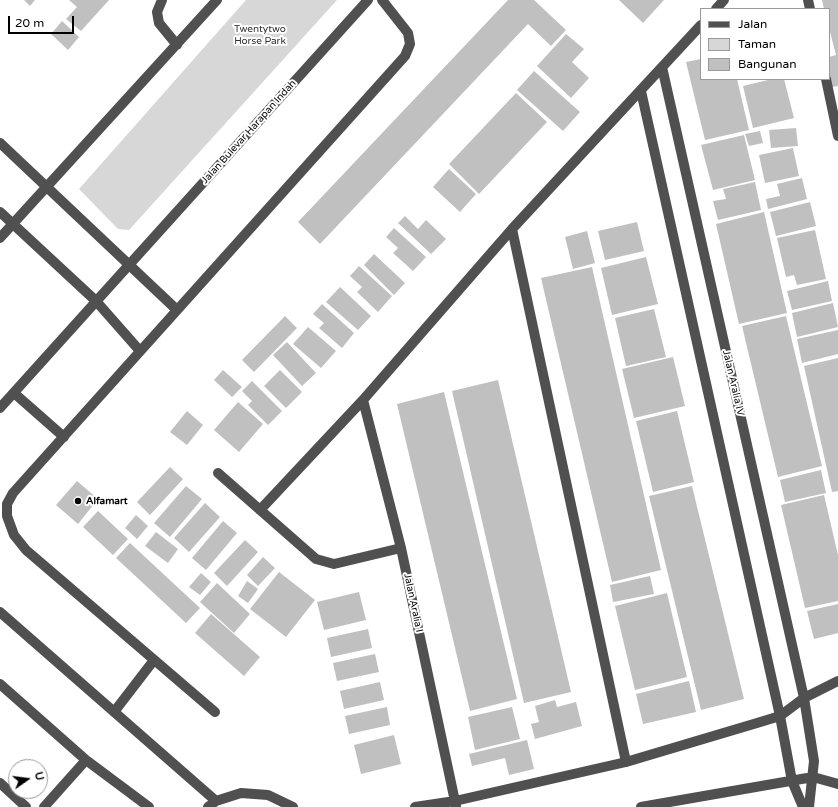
<!DOCTYPE html>
<html>
<head>
<meta charset="utf-8">
<style>
	body { margin:0 }
	#map { position:relative; width:838px; height:807px; overflow:hidden; background:#fff; font-family:"Varela Round",sans-serif }
	canvas { display:block }
	.legend { position:absolute; left:700px; top:8px; width:130px; height:72px; box-sizing:border-box; background:#fff; border:1px solid #999; margin:0; padding:5px 7px; list-style:none; font-size:12px; color:#000 }
	.legend li { display:flex; align-items:center; gap:8px; height:20px }
	.legend b { width:20px; border:1px solid #999 }
	.north { position:absolute; left:8px; top:759px; width:40px; height:40px; box-sizing:border-box; background:#fff; border:1px solid #999; border-radius:50%; rotate:76deg; font-size:11px; font-weight:700; line-height:16px; text-align:center; color:#000 }
	.north::after { content:''; display:block; margin:auto; width:14px; height:18px; background:#000; clip-path:polygon(50% 0,100% 100%,50% 72%,0 100%) }
	.scale { position:absolute; left:8px; top:16px; width:66px; height:18px; box-sizing:border-box; border:2px solid #000; border-top:0; padding-left:5px; font-size:12px; line-height:14px; white-space:nowrap; color:#000; -webkit-text-stroke:3px #fff; paint-order:stroke }
</style>
</head>
<body>
<div id="map">
<canvas width="838" height="807"></canvas>
<ul class="legend">
<li><b style="height:5px;background:#505050"></b>Jalan</li>
<li><b style="height:11px;background:#d7d7d7"></b>Taman</li>
<li><b style="height:11px;background:#c0c0c0"></b>Bangunan</li>
</ul>
<div class="north">U</div>
<div class="scale">20 m</div>
</div>
<script>
const ctx = document.querySelector('canvas').getContext('2d');
ctx.lineJoin = 'round';
function fill(path, color) { ctx.fillStyle = color; ctx.fill(path, 'evenodd'); }
const shape = rows => new Path2D(rows.map(r => 'M' + r).join(''));
function trace(path, color, width, dash) { ctx.strokeStyle = color; ctx.lineWidth = width; ctx.lineCap = dash ? 'butt' : 'round'; ctx.setLineDash(dash || []); ctx.stroke(path); }
function drawText(font, color, halo, rows, align = 'center') {
  ctx.font = font + ' "Varela Round",sans-serif'; ctx.lineWidth = 4; ctx.setLineDash([]); ctx.textBaseline = 'middle'; ctx.strokeStyle = halo; ctx.fillStyle = color; for (const [text, x, y, turn = 0] of rows) {
    ctx.save(); ctx.translate(x, y); ctx.rotate((+turn || 0) * Math.PI / 180); ctx.textAlign = isNaN(turn) ? turn : align; if (halo) ctx.strokeText(text, 0, 0); ctx.fillText(text, 0, 0); ctx.restore();
  }
}
fill(shape([
	[246,0,337,0,129,230,118,229,79,189]
]), '#d7d7d7');
fill(shape([
	[24,0,35,0,30,6],
	[69,0,109,0,81,31,66,19,77,7],
	[508,0,534,0,566,30,551,46,528,24,320,244,298,222],
	[619,0,664,0,643,23],
	[822,0,838,0,838,86,832,87,829,74,829,57,836,55,829,28,829,9,824,9],
	[62,21,79,37,68,50,51,34],
	[566,34,584,49,572,62,589,78,571,98,537,66],
	[701,59,701,79,737,79,749,130,705,140,686,62],
	[534,71,580,112,563,131,517,90],
	[772,79,784,79,794,118,753,128,743,86],
	[516,93,547,122,479,194,449,164],
	[796,128,798,146,771,148,769,130],
	[760,131,763,143,749,146,745,134],
	[744,135,755,180,713,190,701,145],
	[793,148,799,176,765,183,759,155],
	[449,169,476,194,460,212,433,187],
	[802,178,807,199,768,209,766,199,780,196,777,184],
	[755,182,761,210,718,220,713,201,726,199,723,189],
	[810,202,816,226,776,236,770,212],
	[764,212,787,313,739,324,716,224],
	[405,216,418,229,426,220,446,239,431,254,398,223],
	[637,222,644,251,605,260,598,231],
	[394,228,426,257,413,271,393,253,398,248,386,237],
	[815,230,826,279,797,285,794,275,786,277,777,238],
	[587,231,595,263,573,269,565,237],
	[374,254,405,283,394,295,364,265],
	[646,257,658,304,612,315,601,268],
	[359,266,392,296,378,312,357,292,362,287,350,276],
	[592,267,661,570,612,582,541,278],
	[828,281,832,301,792,310,787,291],
	[340,287,371,316,358,330,326,302],
	[833,303,838,327,797,337,792,313],
	[322,304,354,333,342,348,319,328,324,323,313,314],
	[654,309,666,357,626,366,615,318],
	[285,316,297,328,254,372,242,360],
	[786,316,822,466,778,477,742,326],
	[308,327,336,351,321,368,293,344],
	[838,330,838,354,802,363,797,339],
	[287,342,316,373,302,386,273,355],
	[673,357,685,406,634,418,622,369],
	[838,358,838,491,832,492,804,366],
	[223,370,242,387,232,397,214,380],
	[280,370,302,392,286,408,264,386],
	[498,380,571,692,524,703,452,391],
	[252,381,282,411,268,425,248,405,252,401,242,391],
	[444,392,517,699,470,711,397,404],
	[238,402,263,424,239,452,214,430],
	[187,411,203,425,187,445,170,432],
	[677,411,694,482,653,492,636,421],
	[170,467,183,479,150,515,137,502],
	[821,470,826,493,785,502,780,480],
	[77,481,98,499,78,524,56,505],
	[186,486,202,499,170,537,154,523],
	[692,486,744,699,701,710,649,496],
	[824,495,838,555,838,601,805,608,781,505],
	[205,503,220,517,189,552,174,538],
	[98,511,128,539,113,555,83,527],
	[136,515,148,526,137,539,125,528],
	[223,521,237,533,206,570,192,558],
	[156,532,178,549,168,563,145,546],
	[245,540,258,552,227,586,214,573],
	[130,543,200,608,186,623,116,558],
	[263,557,275,568,258,586,247,575],
	[279,572,315,600,286,637,250,609],
	[201,573,211,582,200,595,189,587],
	[650,576,654,594,613,602,610,585],
	[247,581,258,589,248,603,238,596],
	[217,583,250,614,234,633,200,602],
	[359,592,366,620,324,630,317,602],
	[667,593,687,677,635,690,615,606],
	[838,604,838,633,814,639,807,611],
	[211,614,260,657,244,676,195,633],
	[368,629,372,648,331,657,327,638],
	[375,654,379,672,337,681,333,663],
	[689,681,696,712,643,724,636,694],
	[380,682,384,700,344,709,340,691],
	[555,700,557,707,576,702,582,726,535,739,531,724,539,722,535,706],
	[387,707,390,725,349,734,345,716],
	[512,707,520,739,475,750,468,717],
	[394,735,401,764,361,774,354,745],
	[527,740,534,769,509,775,505,758,472,766,469,754]
]), '#c0c0c0');
trace(shape([
	[162,0,157,12,159,23,177,45],
	[808,0,810,9],
	[716,9,724,0],
	[662,67,804,698,814,761,809,807],
	[826,79,838,136],
	[641,91,780,716,792,781,803,807],
	[0,143,177,310],
	[0,212,96,301,140,351],
	[512,229,626,762],
	[0,238,217,0],
	[14,393,64,437],
	[363,400,401,548,456,806],
	[0,408,368,0],
	[218,473,316,559,334,564,401,548],
	[260,510,363,400,512,229,701,25],
	[0,612,216,801],
	[0,684,86,760,149,807],
	[114,712,154,660],
	[215,712,26,550,14,535,7,516,7,504,13,493,405,56,410,44,408,33,382,0],
	[0,783,26,807],
	[44,807,86,760],
	[208,807,216,801,241,793,268,795,293,807],
	[415,807,455,801,626,762,757,723,780,716,804,698,838,681],
	[641,807,813,777,838,784]
]), '#505050', 10);
for (const [x, y, r, color] of [
	[78,501,4,"#000"]
]) { const dot = new Path2D(); dot.arc(x, y, r, 0, 2 * Math.PI); ctx.fillStyle = color; ctx.fill(dot); trace(dot, '#fff', 1.5); }
drawText('10px', '#2e2e2e', '#fff', [
	["Twentytwo",260,29],
	["Horse Park",260,41]
]);
drawText('10px', '#000', '#fff', [
	["Jalan Bulevar Harapan Indah",249,132,-48],
	["Jalan Aralia IV",733,383,77],
	["Jalan Aralia I",413,603,78]
]);
drawText('bold 10px', '#000', '#fff', [
	["Alfamart",86,501]
], 'left');
</script>
</body>
</html>
